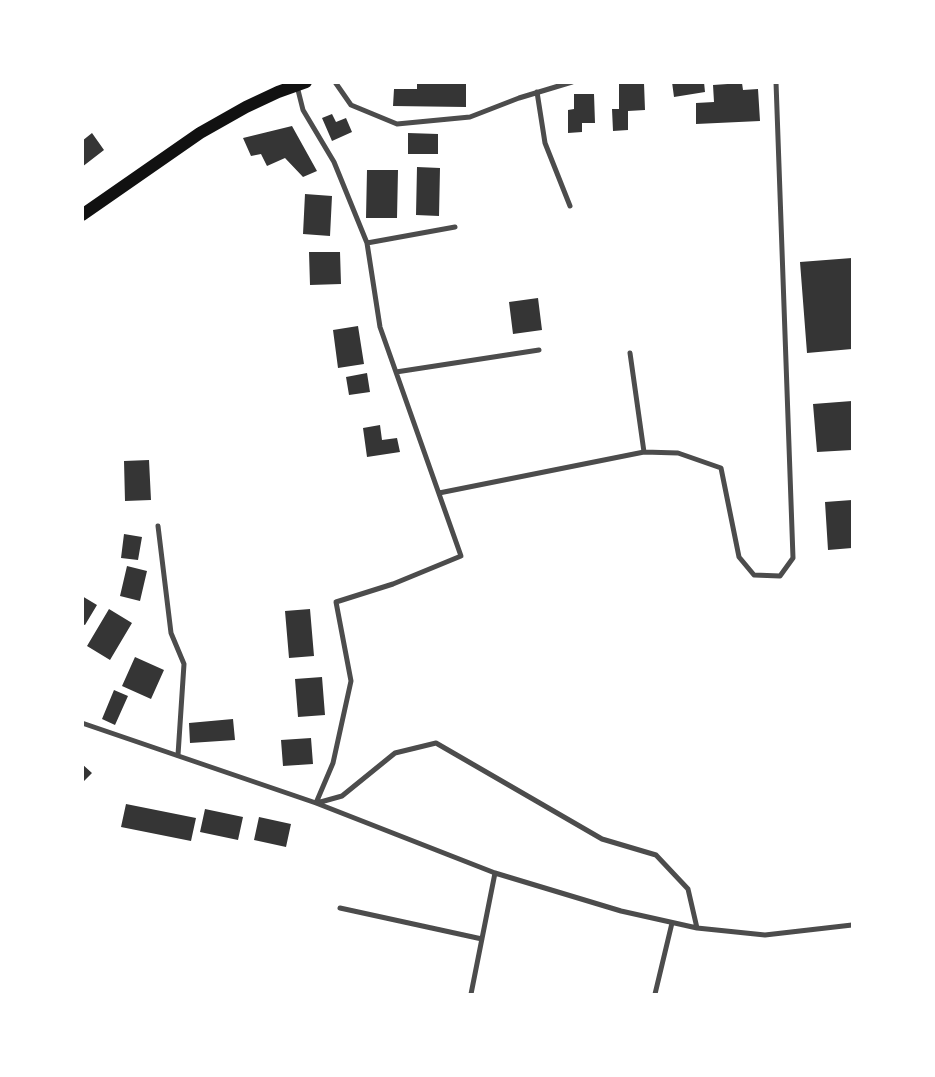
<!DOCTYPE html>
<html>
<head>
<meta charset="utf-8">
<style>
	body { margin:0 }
	#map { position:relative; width:935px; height:1077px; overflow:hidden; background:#fff; font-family:Arial,sans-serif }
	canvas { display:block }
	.frame { position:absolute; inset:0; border:84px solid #fff; pointer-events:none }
</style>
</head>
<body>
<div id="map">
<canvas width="935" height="1077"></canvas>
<div class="frame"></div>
</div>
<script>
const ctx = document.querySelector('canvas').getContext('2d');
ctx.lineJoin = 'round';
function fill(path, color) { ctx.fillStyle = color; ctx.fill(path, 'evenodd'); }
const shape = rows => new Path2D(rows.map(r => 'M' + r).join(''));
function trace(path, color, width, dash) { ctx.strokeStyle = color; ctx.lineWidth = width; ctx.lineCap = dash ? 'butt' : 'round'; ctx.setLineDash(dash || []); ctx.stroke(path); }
fill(shape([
	[417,82,466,82,466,107,393,106,394,89,417,89],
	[672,82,704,82,705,92,674,97],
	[644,83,645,110,628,111,628,130,613,131,612,109,619,109,619,84],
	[742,83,743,90,758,89,760,121,696,124,696,103,714,102,713,85],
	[574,94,594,94,595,123,582,123,582,132,568,133,568,110,574,109],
	[332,114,336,122,346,118,352,132,332,141,322,118],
	[292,126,317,171,303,177,285,158,267,166,261,154,251,156,243,138],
	[92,133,104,150,82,167,82,141],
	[408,133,438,134,438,154,408,154],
	[417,167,440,168,439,216,416,215],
	[367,170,398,170,397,218,366,218],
	[305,194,332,196,330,236,303,234],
	[309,252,340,252,341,284,310,285],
	[852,258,852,349,807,353,800,262],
	[538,298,542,330,513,334,509,302],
	[358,326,364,364,338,368,333,330],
	[367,373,370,392,349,395,346,377],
	[852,401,852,450,817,452,813,404],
	[380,425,382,440,397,438,400,452,367,457,363,428],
	[149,460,151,500,125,501,124,461],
	[852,500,852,548,828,550,825,502],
	[124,534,142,537,138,560,121,558],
	[127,566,147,571,140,601,120,596],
	[82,596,97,605,85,625,82,624],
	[109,609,132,623,110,660,87,646],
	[310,609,314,656,289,658,285,611],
	[135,657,164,670,151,699,122,686],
	[322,677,325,715,298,717,295,679],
	[114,690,128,696,115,725,102,719],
	[233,719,235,740,190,743,189,723],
	[311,738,313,764,283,766,281,740],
	[82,764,92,773,82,783],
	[126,804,196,818,191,841,121,827],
	[205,809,243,817,238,840,200,832],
	[259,817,291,824,286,847,254,840]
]), '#353535');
trace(shape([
	[335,82,351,105,397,124,470,117,519,98,572,82],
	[297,86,303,110,334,162,367,243,380,327,461,556,393,584,336,602,351,681,333,763,316,803],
	[537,92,545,143,570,206],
	[367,243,455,227],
	[630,353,644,452],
	[396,372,539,350],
	[439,493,644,452,678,453,721,468,739,557,754,575,780,576,793,558,776,82],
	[158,526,171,633,184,664,178,755],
	[82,723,316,803,495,873,621,911,697,928,765,935,852,925],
	[317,803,342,796,395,753,436,743,602,839,656,855,688,889,697,928],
	[340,908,482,939],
	[471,994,495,873],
	[655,994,672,923]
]), '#4c4c4c', 5);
trace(shape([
	[82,215,200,133,246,107,278,92,306,82]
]), '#111', 12);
</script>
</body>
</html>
